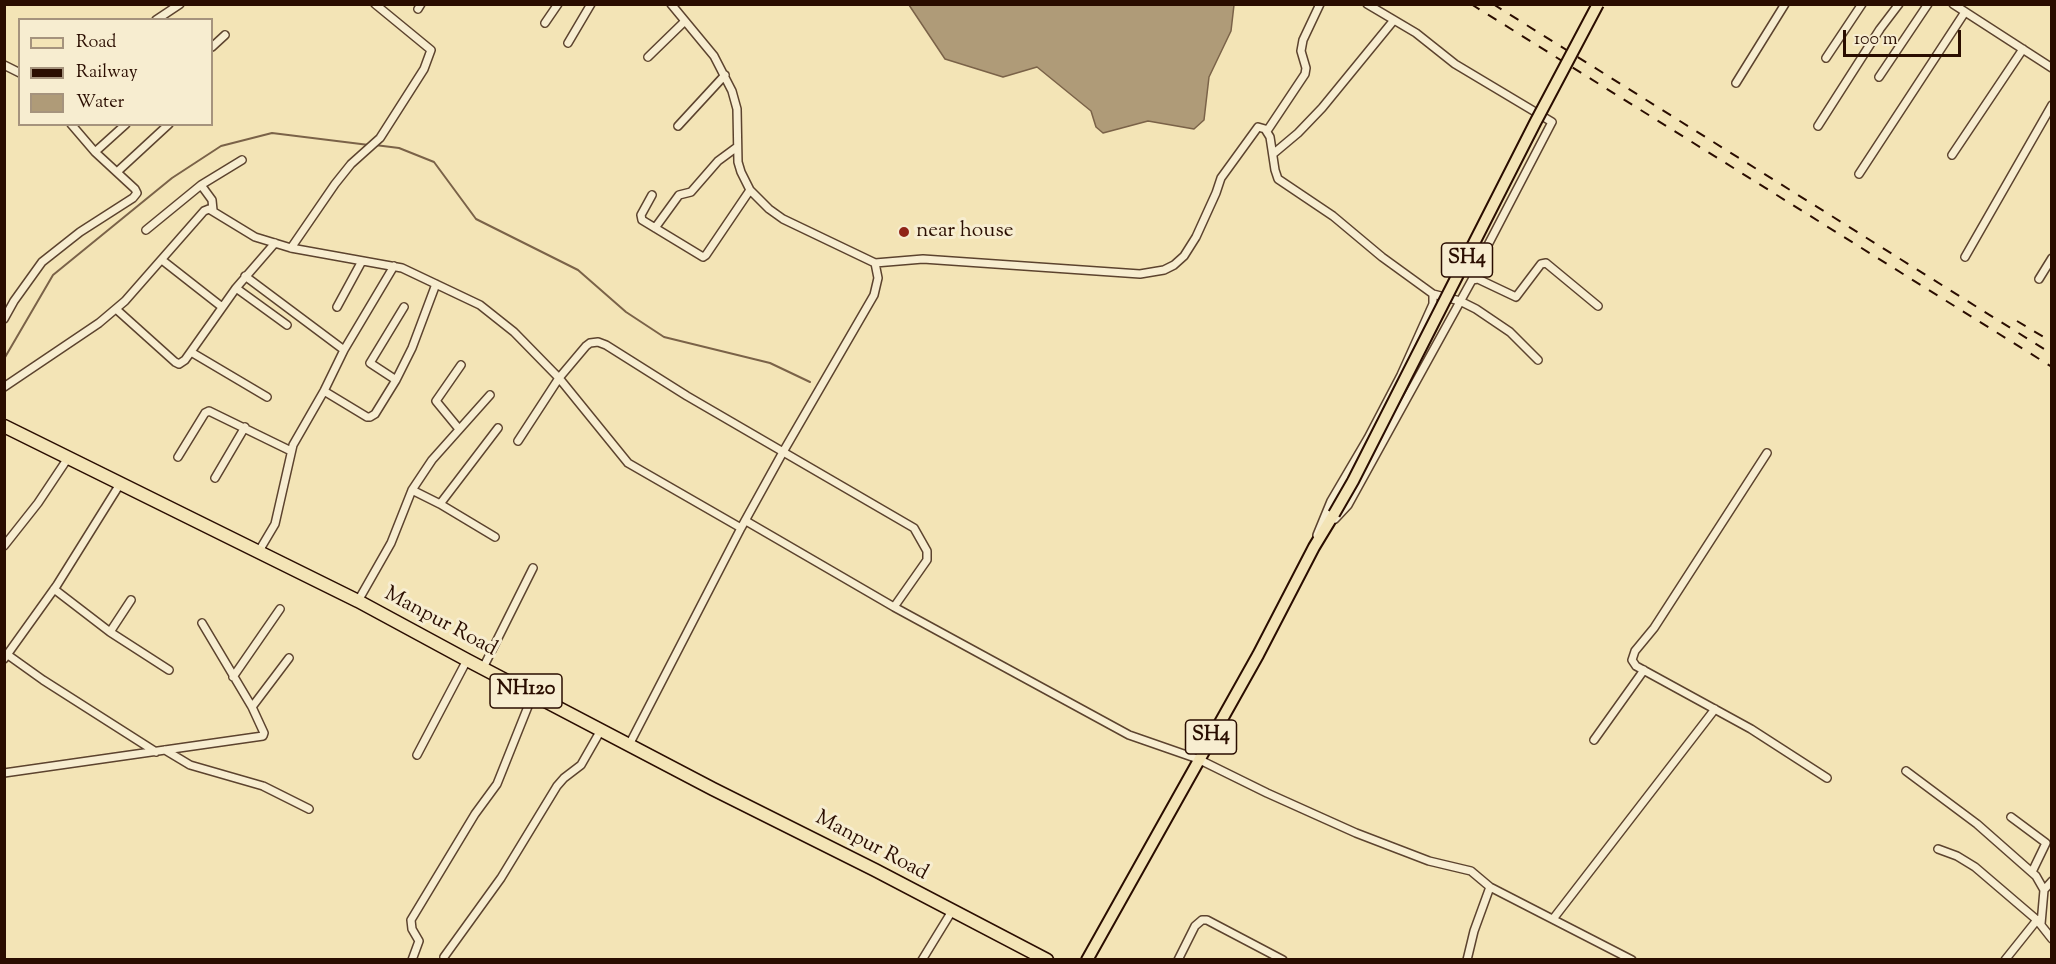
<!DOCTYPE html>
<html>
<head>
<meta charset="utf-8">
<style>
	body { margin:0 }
	#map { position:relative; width:2056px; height:964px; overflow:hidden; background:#f3e4b6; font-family:"Sorts Mill Goudy",serif }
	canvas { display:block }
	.frame { position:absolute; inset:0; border:6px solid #2a0d00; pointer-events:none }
	.legend { position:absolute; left:18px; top:18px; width:195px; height:108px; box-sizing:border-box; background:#f7edd0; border:2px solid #a5937d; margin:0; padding:8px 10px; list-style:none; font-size:18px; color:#2a0d00 }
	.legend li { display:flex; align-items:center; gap:12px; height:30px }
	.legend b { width:30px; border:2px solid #a5937d }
	.scale { position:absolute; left:1843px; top:30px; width:118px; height:27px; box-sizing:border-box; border:3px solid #2a0d00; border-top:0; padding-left:8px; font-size:18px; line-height:21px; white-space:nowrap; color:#2a0d00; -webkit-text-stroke:4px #f7edd0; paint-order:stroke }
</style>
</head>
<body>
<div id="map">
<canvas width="2056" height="964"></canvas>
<div class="frame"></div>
<ul class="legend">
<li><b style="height:8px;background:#f3e4b6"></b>Road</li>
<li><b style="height:8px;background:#2a0d00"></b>Railway</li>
<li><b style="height:16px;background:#af9b78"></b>Water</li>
</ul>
<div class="scale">100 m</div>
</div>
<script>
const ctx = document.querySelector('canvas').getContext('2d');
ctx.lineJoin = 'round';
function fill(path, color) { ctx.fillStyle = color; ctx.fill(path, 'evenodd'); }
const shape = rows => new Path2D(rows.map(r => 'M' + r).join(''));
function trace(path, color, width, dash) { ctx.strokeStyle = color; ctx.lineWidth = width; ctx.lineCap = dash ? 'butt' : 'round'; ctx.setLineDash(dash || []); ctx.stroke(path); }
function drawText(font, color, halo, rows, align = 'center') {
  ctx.font = font + ' "Sorts Mill Goudy",serif'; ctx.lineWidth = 6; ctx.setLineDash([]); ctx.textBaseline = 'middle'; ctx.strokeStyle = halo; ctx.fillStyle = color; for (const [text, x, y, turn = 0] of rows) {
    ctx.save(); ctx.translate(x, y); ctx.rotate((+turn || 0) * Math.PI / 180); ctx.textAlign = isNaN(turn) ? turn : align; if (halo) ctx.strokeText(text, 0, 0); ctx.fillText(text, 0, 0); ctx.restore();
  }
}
const water = shape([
	[909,5,1234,5,1231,31,1209,77,1204,120,1194,129,1148,121,1103,133,1096,127,1091,111,1037,67,1003,77,945,59,909,5]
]);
fill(water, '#af9b78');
trace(water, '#7a6248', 1.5);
trace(shape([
	[375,145,399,148,434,162,476,219,578,270,626,312,664,337,770,363,810,382],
	[4,359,53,275,172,178,221,146,272,133,369,145]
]), '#7a6248', 2);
const street = shape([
	[1367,4,1416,33,1455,64,1552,122,1477,266,1472,280],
	[1953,4,2052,68],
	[418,9,421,4],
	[156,20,180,4],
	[545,23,558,4],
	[568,43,591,4],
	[212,47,225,35],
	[648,57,685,21],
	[1826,58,1862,4],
	[4,65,20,73],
	[1879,77,1928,4],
	[1736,83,1785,4],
	[678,126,725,75],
	[1818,126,1880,29,1899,4],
	[1267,131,1305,74,1306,68,1301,51,1303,40,1320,4],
	[95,152,126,124],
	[1273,154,1298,133,1322,108,1394,20],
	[1952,155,2023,49],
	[117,172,169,124],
	[1859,174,1965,12],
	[201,185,212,200,213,210],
	[652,195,641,215,642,220,703,257,706,255,750,190],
	[655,228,679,195,691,192,718,161,737,147],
	[146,230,201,185,242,160],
	[291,248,335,184,351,164,380,138,424,69,431,50,375,4],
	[1965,257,2052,105],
	[162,260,222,307],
	[875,263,923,259,1140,274,1164,270,1174,265,1184,256,1196,237,1216,193,1221,178,1258,127,1265,129,1270,137,1275,170,1278,179,1333,216,1382,257,1433,294,1433,304,1401,375,1368,438,1331,501,1317,535],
	[245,276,344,350],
	[2039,279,2052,258],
	[236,288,287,325],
	[1433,294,1460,301,1476,309,1510,332,1538,360],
	[337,307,362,261],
	[116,309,175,362,179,364,185,360,236,288,275,243],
	[4,319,14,301,42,262,80,232,133,198,137,193,135,189,95,152,71,124],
	[191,352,267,397],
	[396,380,370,363,404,307],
	[4,387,99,323,125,301,204,211,209,209,255,237,291,248,402,268,480,305,514,332,559,378,628,463,741,528],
	[324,391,367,417,370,417,375,414,396,380,412,348,436,284],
	[459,429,436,401,461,365],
	[518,441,559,378,586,346,590,343,598,342,606,345,687,396,914,528,927,551,927,560,894,607],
	[1767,453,1654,628,1635,651,1632,660,1636,666,1751,729,1827,778],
	[178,457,205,413,209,411,291,451],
	[215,478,245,427],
	[412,490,440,504,495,537],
	[440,504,498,428],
	[1335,519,1348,505,1472,280,1478,279,1516,297,1541,264,1546,263,1598,306],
	[746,521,894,607,1129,735,1198,759,1267,793,1356,833,1429,861,1471,871,1490,887,1632,960],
	[4,546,38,503,68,458],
	[259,551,275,524,293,445,324,391,344,350,394,266],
	[54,589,110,632,169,670],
	[358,601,391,543,412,490,432,460,490,395],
	[110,632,131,600],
	[8,655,43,680,156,752],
	[4,659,57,585,120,484],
	[483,668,533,568],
	[233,677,280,609],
	[252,707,289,658],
	[1594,740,1644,670],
	[629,745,741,528,783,452,874,295,878,278,875,263,783,219,769,209,750,190,741,172,738,162,737,109,732,91,714,56,671,4],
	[165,750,190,765,263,786,309,809],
	[417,755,467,660],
	[1906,771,1977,824,2036,876,2044,890,2041,924],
	[4,773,263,736,264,733,252,707,202,623],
	[2011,817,2046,843,2032,872],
	[1938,849,1957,856,1975,867,2037,920,2052,939],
	[2044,890,2052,881],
	[1553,919,1715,709],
	[444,957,501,878,557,786,564,778,581,765,601,730],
	[412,960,419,941,412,929,411,920,475,814,497,784,533,694],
	[922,960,952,911],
	[1178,960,1195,926,1202,920,1207,920,1283,960],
	[1467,960,1474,931,1490,887],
	[2005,960,2037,920]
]);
const primary = shape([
	[1087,960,1258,655,1314,547,1334,514]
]);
const highway = shape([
	[4,426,358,601,467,660,713,789,875,870,1047,960]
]);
trace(street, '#5c432e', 10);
trace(primary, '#2a0d00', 14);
trace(highway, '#2a0d00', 15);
trace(street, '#f7edd0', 7);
trace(primary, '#f3e4b6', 10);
trace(highway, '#f3e4b6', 12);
trace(shape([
	[1471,4,2052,367],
	[1493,4,2052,354],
	[2017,321,2052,342]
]), '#2a0d00', 2, [10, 10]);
const primaryBridge = shape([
	[1334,514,1353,481,1535,123,1598,4]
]);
trace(primaryBridge, '#2a0d00', 14, []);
trace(primaryBridge, '#f3e4b6', 10);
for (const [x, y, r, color] of [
	[904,232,6,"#8f2418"]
]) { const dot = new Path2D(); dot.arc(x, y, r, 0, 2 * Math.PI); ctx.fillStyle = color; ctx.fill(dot); trace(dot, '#f7edd0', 2); }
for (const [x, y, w] of [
	[1467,260,51],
	[526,691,72],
	[1211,737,51]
]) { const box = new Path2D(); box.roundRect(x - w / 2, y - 17, w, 34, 4.5); ctx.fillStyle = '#f7edd0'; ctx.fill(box); trace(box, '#2a0d00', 1.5); }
drawText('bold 20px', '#2a0d00', null, [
	["SH4",1467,260],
	["NH120",526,691],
	["SH4",1211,737]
]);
drawText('21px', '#2a0d00', '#f7edd0', [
	["near house",916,232]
], 'left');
drawText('21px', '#2a0d00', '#f7edd0', [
	["Manpur Road",440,623,28],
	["Manpur Road",871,847,28]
]);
</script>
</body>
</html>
